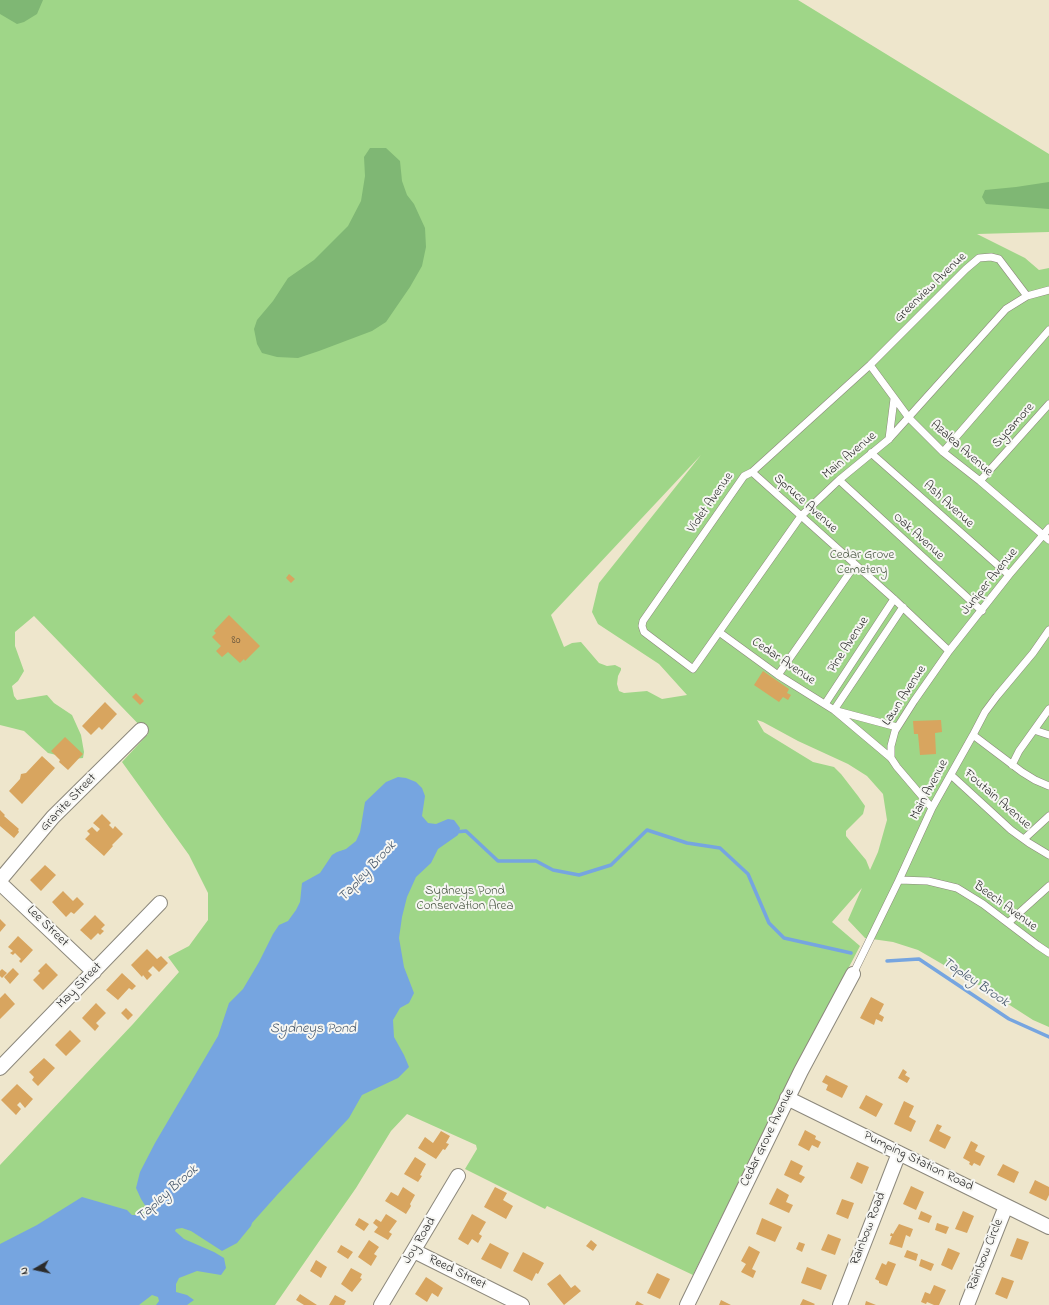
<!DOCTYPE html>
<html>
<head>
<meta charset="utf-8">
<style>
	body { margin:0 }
	#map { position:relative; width:1049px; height:1305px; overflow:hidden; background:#eee6cc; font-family:"Indie Flower",sans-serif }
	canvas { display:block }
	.north { position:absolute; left:16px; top:1249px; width:40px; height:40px; -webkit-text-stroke:3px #f6f6f2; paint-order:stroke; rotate:261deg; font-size:11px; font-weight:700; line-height:16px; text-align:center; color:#2b2b2b }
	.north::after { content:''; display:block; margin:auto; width:14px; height:18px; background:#2b2b2b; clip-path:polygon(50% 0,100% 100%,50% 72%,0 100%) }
</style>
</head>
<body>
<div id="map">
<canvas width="1049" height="1305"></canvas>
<div class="north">N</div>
</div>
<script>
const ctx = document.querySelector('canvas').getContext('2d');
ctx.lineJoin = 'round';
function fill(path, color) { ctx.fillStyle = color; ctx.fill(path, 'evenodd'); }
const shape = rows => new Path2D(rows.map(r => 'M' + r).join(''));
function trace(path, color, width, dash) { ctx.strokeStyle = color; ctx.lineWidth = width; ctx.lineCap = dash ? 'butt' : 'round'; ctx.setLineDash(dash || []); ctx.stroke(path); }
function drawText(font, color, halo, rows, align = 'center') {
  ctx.font = font + ' "Indie Flower",sans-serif'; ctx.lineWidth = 4; ctx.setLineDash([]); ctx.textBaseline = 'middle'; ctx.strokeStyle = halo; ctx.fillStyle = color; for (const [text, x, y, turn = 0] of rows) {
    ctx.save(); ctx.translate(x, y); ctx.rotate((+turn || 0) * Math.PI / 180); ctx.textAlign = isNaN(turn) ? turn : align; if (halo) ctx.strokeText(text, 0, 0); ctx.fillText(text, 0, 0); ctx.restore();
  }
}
fill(shape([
	[0,0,798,0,1049,154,1049,232,977,234,1025,258,1039,270,1049,268,1049,1027,1033,1020,980,986,918,950,893,942,865,938,848,920,862,888,832,922,860,946,768,1122,693,1275,547,1206,545,1209,465,1169,477,1149,476,1145,407,1114,391,1131,356,1188,275,1305,0,1305,0,1165,133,1024,179,972,168,957,189,946,208,920,208,893,189,855,122,762,148,734,34,616,15,632,15,646,24,671,18,681,12,686,14,696,17,700,47,695,54,703,72,715,81,735,84,752,83,758,73,759,48,753,24,731,0,725],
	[701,455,599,583,592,612,598,624,659,664,687,695,662,699,647,691,624,693,619,691,617,684,618,676,621,670,621,668,615,665,607,666,599,663,581,642,572,643,564,647,551,615],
	[757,720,763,722,798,741,848,764,867,776,883,794,887,820,878,852,870,870,866,860,846,836,846,831,863,814,865,806,858,796,841,774,834,767,813,762,764,732]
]), '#9fd688');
fill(shape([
	[0,0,43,0,37,14,24,22,17,24,0,14],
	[370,148,386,148,400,161,402,181,407,195,414,204,425,228,426,247,422,266,410,287,386,322,372,331,319,351,298,358,277,357,262,353,257,344,254,329,257,320,273,301,288,278,314,260,348,226,361,201,365,176,364,157],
	[1049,182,1049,209,986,204,982,197,985,190,1016,187]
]), '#7fb774');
fill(shape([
	[398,777,406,778,416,782,422,788,425,796,422,816,428,823,436,824,448,819,454,820,460,828,458,835,438,849,431,863,416,877,407,897,402,917,399,938,404,967,414,993,409,1003,400,1008,393,1020,394,1037,404,1055,409,1067,398,1078,362,1095,349,1118,277,1195,252,1223,251,1226,237,1243,222,1251,191,1231,182,1228,176,1229,175,1231,184,1239,214,1252,224,1258,226,1268,221,1275,197,1271,179,1278,176,1284,176,1292,187,1295,194,1300,187,1305,156,1305,159,1301,158,1297,152,1295,139,1305,0,1305,0,1244,37,1225,82,1197,127,1210,132,1215,143,1215,148,1210,141,1199,136,1188,140,1172,155,1143,218,1036,229,1003,243,989,259,962,273,934,279,925,288,921,296,910,300,902,302,883,320,873,332,855,337,852,346,849,356,841,360,832,365,802,386,782]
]), '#76a5e0');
trace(shape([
	[455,832,466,831,498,861,536,861,553,870,579,875,611,865,647,830,687,843,720,848,748,874,769,923,784,938,851,953],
	[887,961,919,959,1009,1019,1049,1037]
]), '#76a5e0', 3.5);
fill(shape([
	[289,574,295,579,291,583,286,578],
	[229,615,260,646,245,661,244,659,240,663,228,652,222,657,216,651,221,646,212,637,216,633,214,631],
	[763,671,789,689,787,693,791,695,788,700,783,697,779,702,754,685],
	[136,693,144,701,140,705,132,697],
	[105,702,117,714,102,730,99,727,91,735,82,726],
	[941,720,942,732,935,733,936,754,920,755,918,734,914,734,913,721],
	[65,737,83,754,68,770,59,762,60,760,51,751],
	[42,756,55,768,22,804,9,791,20,779,21,774,26,773],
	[0,810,5,815,4,816,19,829,18,830,19,832,14,838,0,826],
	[102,814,111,823,109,825,113,829,115,826,123,834,112,845,113,846,104,856,85,839,90,834,87,831,92,827,97,832,100,829,93,823],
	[45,865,56,875,41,891,30,880],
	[63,891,73,901,77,897,84,904,74,914,71,912,66,917,52,902],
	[95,915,105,925,101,929,104,931,100,935,98,933,91,940,80,930],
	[0,919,6,925,0,932],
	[18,936,33,950,21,963,19,961,21,959,15,953,13,955,10,953,13,951,8,947],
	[147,949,157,959,161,956,168,963,159,972,153,966,148,971,152,975,147,980,143,975,142,977,131,965],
	[46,963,58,975,43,990,33,980,40,973,38,971],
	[13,968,19,974,10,984,4,977],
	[2,969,7,973,2,978,0,976,0,971],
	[122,973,136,986,132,990,129,988,118,1000,106,990],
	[5,993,15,1004,0,1019,0,998],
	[871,997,884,1004,879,1014,884,1017,882,1022,876,1019,874,1025,860,1018],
	[96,1003,106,1013,96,1023,99,1026,95,1031,82,1018],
	[126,1008,133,1015,128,1020,121,1013],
	[70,1030,81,1041,66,1056,55,1045],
	[44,1058,55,1068,38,1086,32,1080,34,1077,29,1072],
	[903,1069,907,1072,905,1075,910,1078,907,1083,898,1078],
	[826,1075,848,1086,842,1098,826,1090,828,1085,822,1082],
	[17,1084,33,1099,25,1108,20,1102,17,1105,21,1109,16,1115,1,1100],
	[866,1095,883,1104,876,1117,859,1108],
	[904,1101,914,1106,909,1117,916,1121,911,1132,894,1124],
	[937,1124,942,1126,939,1131,951,1137,945,1149,929,1141],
	[805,1130,816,1136,815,1139,821,1142,818,1148,812,1145,809,1151,798,1145],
	[441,1131,450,1136,446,1143,449,1144,445,1150,443,1149,436,1159,418,1148,425,1137,433,1143],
	[971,1141,978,1145,975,1151,985,1156,980,1166,974,1163,972,1166,969,1164,970,1162,963,1158],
	[415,1157,426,1164,420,1175,422,1176,418,1182,404,1174],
	[791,1160,803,1166,799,1174,805,1177,801,1183,784,1175],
	[857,1162,869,1167,862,1184,850,1178],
	[1003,1164,1019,1172,1014,1183,997,1175],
	[1035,1180,1049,1187,1049,1195,1046,1201,1029,1193],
	[911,1186,924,1192,916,1210,903,1204],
	[403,1187,415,1195,410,1204,411,1206,406,1214,385,1201,391,1192,398,1196],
	[495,1187,507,1193,503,1200,513,1206,506,1219,484,1207],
	[777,1188,789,1195,786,1202,793,1205,789,1213,769,1204],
	[842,1199,854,1203,848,1219,836,1214],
	[921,1211,932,1216,929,1223,918,1219],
	[963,1211,974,1216,967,1233,955,1229],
	[386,1214,397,1221,389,1232,392,1234,388,1240,374,1232,378,1227,373,1223,376,1219,381,1222],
	[472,1214,486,1222,479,1234,482,1236,478,1243,472,1239,468,1245,458,1239],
	[359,1218,369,1224,364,1231,355,1225],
	[762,1218,782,1227,775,1242,756,1234],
	[937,1223,949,1227,946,1234,935,1230],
	[899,1224,913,1229,910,1237,906,1235,902,1248,889,1244,892,1236,890,1236,891,1233,893,1234],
	[828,1234,841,1239,835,1255,821,1250],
	[1017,1238,1029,1242,1022,1260,1010,1256],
	[369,1240,379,1247,374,1254,377,1256,371,1266,358,1257],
	[591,1240,597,1245,593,1251,586,1246],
	[799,1242,805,1244,802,1252,796,1249],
	[490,1243,509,1253,501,1269,481,1259],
	[341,1245,353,1252,348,1259,337,1252],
	[749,1246,760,1252,752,1269,756,1271,753,1278,741,1272,746,1264,741,1261],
	[948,1248,960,1253,952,1270,941,1265],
	[907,1250,918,1254,916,1261,904,1257],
	[523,1252,544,1263,538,1274,536,1273,532,1281,513,1271],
	[921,1259,934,1264,931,1271,919,1266],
	[316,1260,327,1267,321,1278,310,1271],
	[888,1261,896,1264,887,1286,879,1283,879,1281,875,1279,882,1263,886,1265],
	[807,1267,827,1275,821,1290,801,1283],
	[351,1268,362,1274,360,1278,362,1279,352,1292,341,1284],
	[657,1273,670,1279,660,1299,647,1293],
	[560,1274,571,1288,575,1285,581,1291,564,1305,547,1284],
	[426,1277,443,1288,438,1297,432,1293,427,1302,415,1294],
	[1002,1277,1014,1281,1007,1299,995,1294],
	[934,1285,946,1290,939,1305,934,1305,927,1302,926,1304,921,1302,925,1292,930,1294],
	[300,1294,317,1305,304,1305,296,1300],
	[335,1295,346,1301,344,1305,329,1305],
	[803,1299,815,1304,814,1305,800,1305],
	[721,1300,731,1305,719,1305],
	[637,1301,644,1305,635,1305],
	[866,1301,876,1305,865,1305]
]), '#d8a55f');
const lane = shape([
	[1027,296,999,259,991,257,979,258,966,269,870,365,752,472,744,476,643,621,642,626,644,632,693,669,801,516,839,480,889,439,1006,309,1027,296,1049,290],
	[870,365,909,418,943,452,980,481,1049,540],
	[889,439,894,399],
	[943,452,1049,330],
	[871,453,1009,575],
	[752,472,894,599,949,651],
	[839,480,982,611],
	[980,481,1049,404],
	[719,632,778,675,834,710,891,758,897,767,932,808],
	[778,675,855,565],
	[825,704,894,599],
	[834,710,903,607],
	[837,711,897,727],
	[1034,730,1049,735],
	[973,735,1022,772,1035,780,1049,786],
	[891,758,891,746,895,731,914,701,949,651,1009,575,1049,528],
	[1012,765,1019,751,1049,709],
	[951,775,1011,830,1029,843,1049,855],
	[1024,839,1049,816],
	[899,880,928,881,957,888,983,904,1037,945,1049,953],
	[1008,923,1049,886],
	[853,974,899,880,932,808,973,735,985,712,997,696,1033,653,1049,630]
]);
const street = shape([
	[0,880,53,817,141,730],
	[0,883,94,972],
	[0,1068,160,903],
	[787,1098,1049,1227],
	[414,1251,522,1305],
	[381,1305,458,1176],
	[687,1305,801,1071,853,974],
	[840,1305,899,1153],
	[967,1305,1006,1206]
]);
trace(lane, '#8c887c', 8);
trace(street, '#8c887c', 16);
trace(lane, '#fff', 7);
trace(street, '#fff', 14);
drawText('11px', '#564a38', null, [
	["80",236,641]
]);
drawText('13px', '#2b2b2b', '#f6f6f2', [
	["Greenview Avenue",931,288,-44],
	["Sycamore",1014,426,-48],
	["Azalea Avenue",961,449,41],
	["Main Avenue",850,456,-40],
	["Violet Avenue",711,503,-55],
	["Spruce Avenue",805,504,42],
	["Ash Avenue",948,505,42],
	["Oak Avenue",918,537,42],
	["Juniper Avenue",990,582,-51],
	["Pine Avenue",849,645,-57],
	["Cedar Avenue",783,662,34],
	["Lawn Avenue",905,696,-57],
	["Main Avenue",930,790,-62],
	["Foutain Avenue",997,800,41],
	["Granite Street",69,803,-46],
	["Beech Avenue",1005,907,36],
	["Lee Street",47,927,44],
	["May Street",80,986,-46],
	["Cedar Grove Avenue",768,1138,-64],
	["Pumping Station Road",918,1162,26],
	["Rainbow Road",869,1229,-69],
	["Joy Road",420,1241,-59],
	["Rainbow Circle",986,1255,-68],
	["Reed Street",457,1273,26]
]);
drawText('13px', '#485642', '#f6f6f2', [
	["Cedar Grove",862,556],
	["Cemetery",862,571],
	["Sydneys Pond",465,892],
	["Conservation Area",465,907]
]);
drawText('italic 14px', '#45566a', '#f6f6f2', [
	["Tapley Brook",368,872,-47],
	["Tapley Brook",975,983,34],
	["Sydneys Pond",313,1030],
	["Tapley Brook",168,1194,-42]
]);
</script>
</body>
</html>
